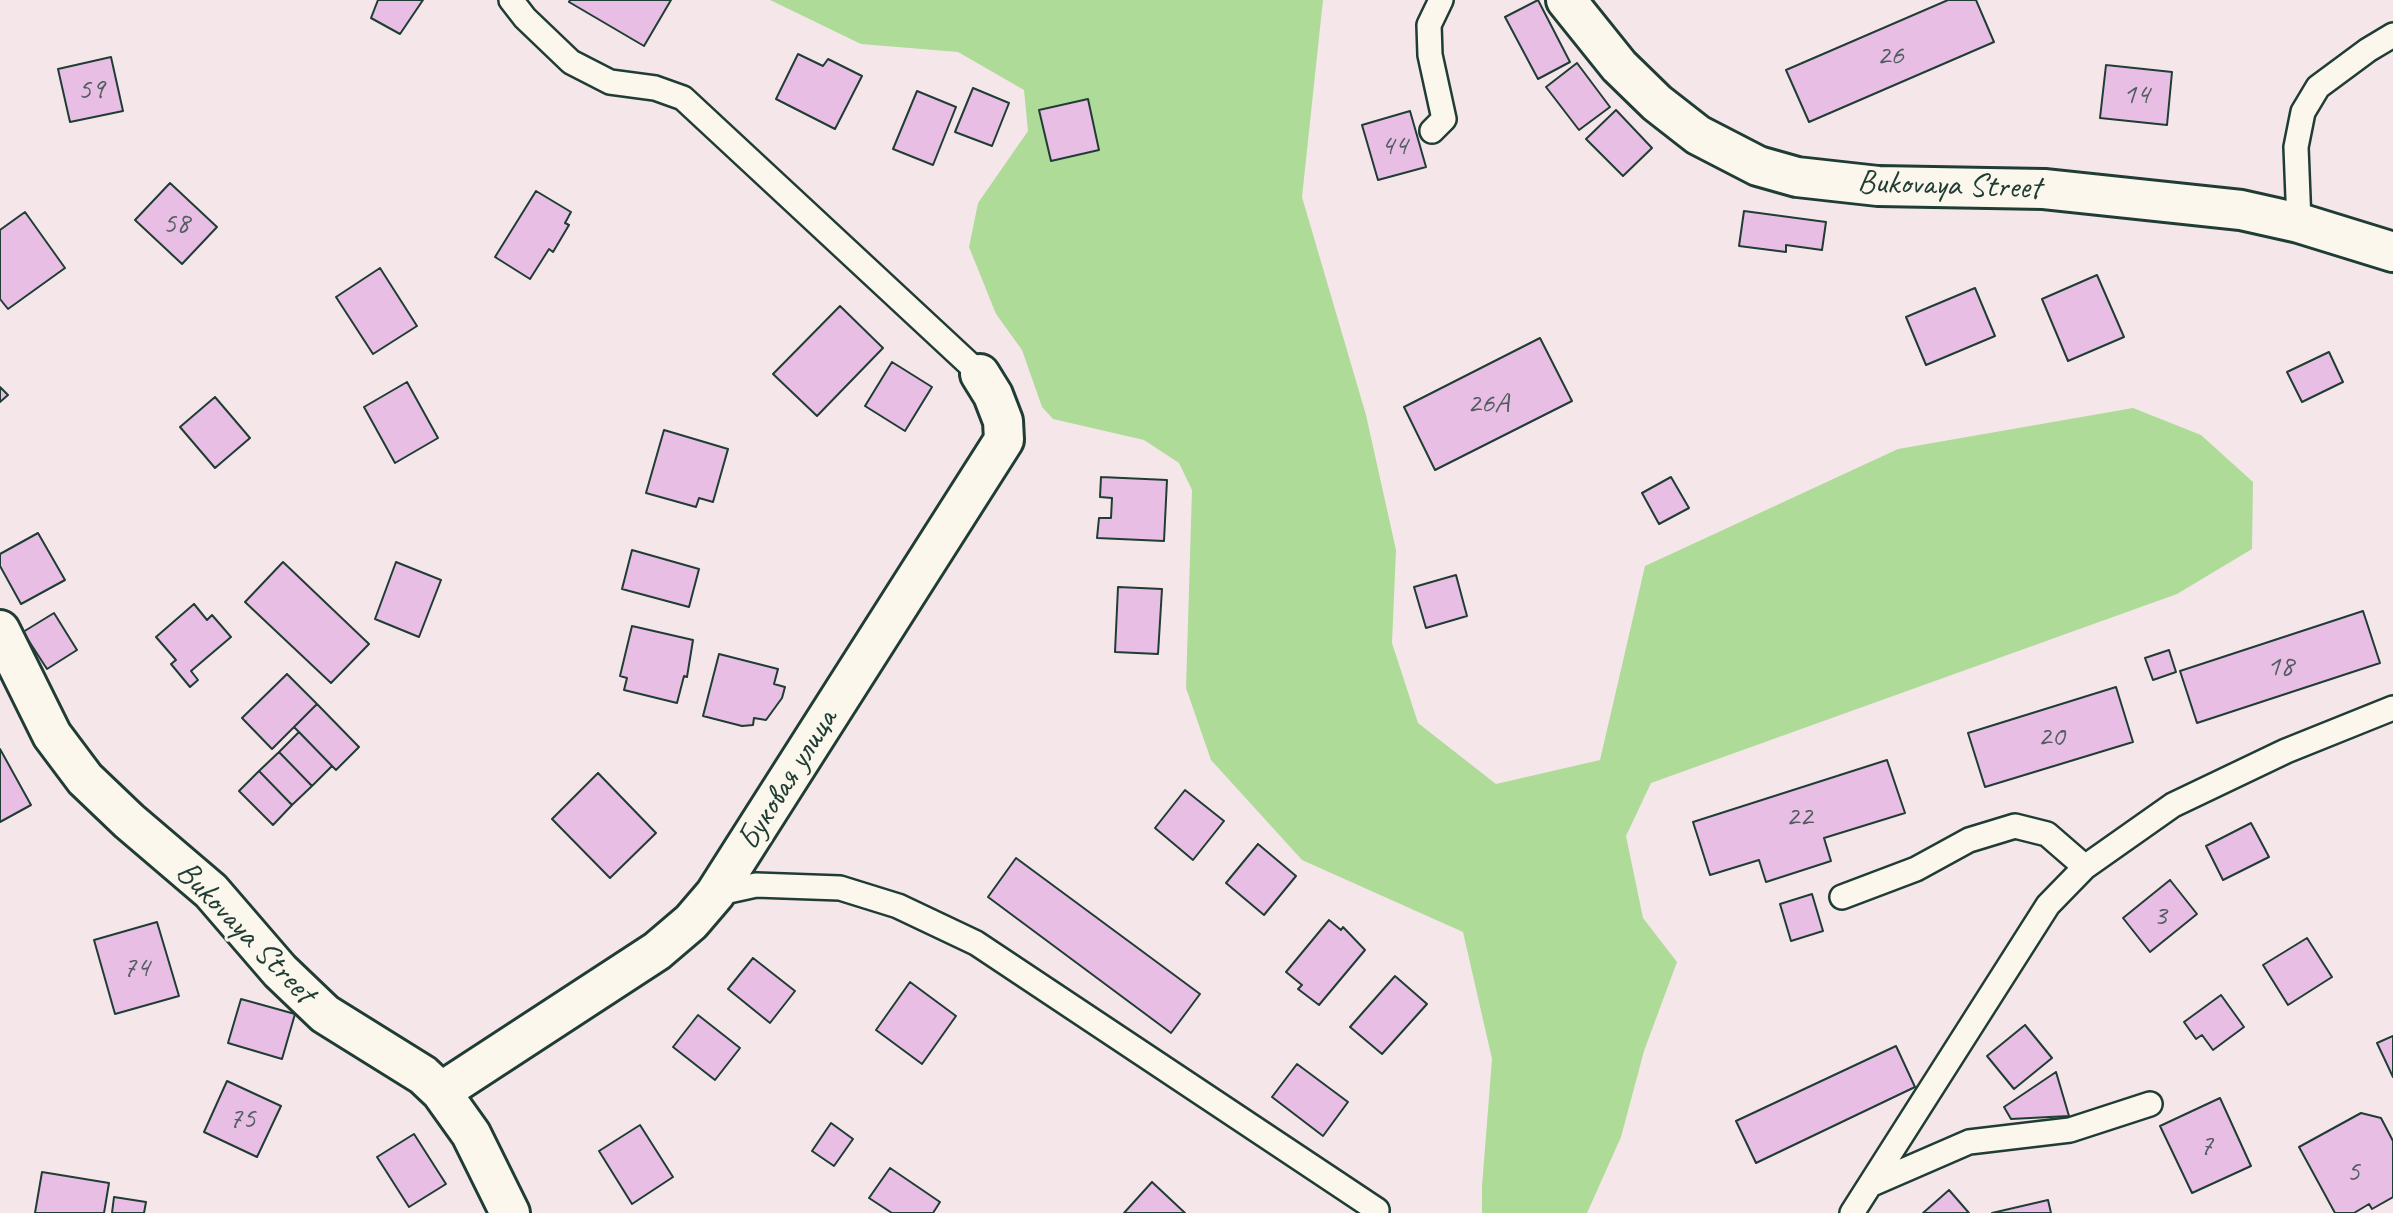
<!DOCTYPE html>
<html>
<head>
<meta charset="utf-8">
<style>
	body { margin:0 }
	canvas { display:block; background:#f5e6ea }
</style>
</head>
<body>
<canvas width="2393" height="1213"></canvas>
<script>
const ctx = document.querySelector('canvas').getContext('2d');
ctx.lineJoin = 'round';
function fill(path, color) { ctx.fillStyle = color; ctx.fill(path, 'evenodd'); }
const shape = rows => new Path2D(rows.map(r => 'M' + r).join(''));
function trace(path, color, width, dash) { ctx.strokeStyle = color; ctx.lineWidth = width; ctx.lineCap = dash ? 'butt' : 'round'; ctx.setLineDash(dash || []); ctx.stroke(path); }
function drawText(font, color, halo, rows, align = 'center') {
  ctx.font = font + ' Caveat,sans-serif'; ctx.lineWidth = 6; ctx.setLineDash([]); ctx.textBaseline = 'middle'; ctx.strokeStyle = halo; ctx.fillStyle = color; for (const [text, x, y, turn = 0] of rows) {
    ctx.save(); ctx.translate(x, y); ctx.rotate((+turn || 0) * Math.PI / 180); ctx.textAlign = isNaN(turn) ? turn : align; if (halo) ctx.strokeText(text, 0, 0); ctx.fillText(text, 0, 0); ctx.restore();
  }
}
fill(shape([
	[770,0,1323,0,1302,197,1366,415,1396,550,1392,643,1418,723,1496,784,1600,760,1645,566,1898,449,2133,408,2201,435,2253,482,2252,549,2177,594,1651,783,1626,836,1643,918,1677,962,1644,1051,1621,1137,1587,1213,1482,1213,1482,1186,1492,1059,1463,932,1302,860,1211,760,1186,688,1192,490,1179,463,1144,440,1053,419,1042,407,1022,350,996,314,969,247,978,203,1028,131,1024,90,958,52,861,44]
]), '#afdb99');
const building = shape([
	[378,0,423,0,400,34,371,18,378,0],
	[570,0,671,0,644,46,569,2,570,0],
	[1538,0,1570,62,1538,79,1505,17,1538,0],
	[1948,0,1976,0,1994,42,1809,122,1786,70,1948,0],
	[798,54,823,66,828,59,862,76,835,129,776,99,798,54],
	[111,57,123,111,70,122,58,69,111,57],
	[1577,63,1610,107,1579,130,1546,87,1577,63],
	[2106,65,2172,72,2167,125,2100,118,2106,65],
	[973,88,1009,103,992,146,955,132,973,88],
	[917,91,956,107,933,165,893,149,917,91],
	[1088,99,1099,150,1051,161,1039,110,1088,99],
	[1616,110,1652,148,1623,176,1586,139,1616,110],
	[1410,111,1426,167,1378,180,1362,125,1410,111],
	[170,183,217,227,182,264,135,220,170,183],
	[536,191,571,212,565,223,569,225,553,252,549,249,530,279,495,257,536,191],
	[1744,211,1826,222,1822,250,1786,245,1786,252,1739,246,1744,211],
	[25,212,65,268,8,309,0,299,0,230,25,212],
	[380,268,417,326,373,354,336,297,380,268],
	[2097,275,2124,337,2068,361,2042,299,2097,275],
	[1975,288,1995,336,1926,365,1906,317,1975,288],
	[840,306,883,348,817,416,773,374,840,306],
	[1540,338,1572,401,1435,470,1404,407,1540,338],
	[2329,352,2343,382,2302,402,2287,372,2329,352],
	[892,362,932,387,905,431,865,406,892,362],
	[407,382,438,438,395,463,364,407,407,382],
	[0,387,8,395,0,402,0,387],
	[215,397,250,438,215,468,180,427,215,397],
	[664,430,728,449,713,502,699,498,696,507,646,493,664,430],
	[1101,477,1167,480,1164,541,1097,538,1099,518,1111,518,1112,498,1100,497,1101,477],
	[1671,477,1689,508,1659,524,1642,493,1671,477],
	[38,533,65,580,21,604,0,566,0,554,38,533],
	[632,550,699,569,689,607,622,589,632,550],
	[283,562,369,644,331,683,245,602,283,562],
	[396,562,441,580,419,637,375,619,396,562],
	[1456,575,1467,616,1426,628,1414,587,1456,575],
	[1118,587,1162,589,1158,654,1115,652,1118,587],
	[194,604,207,620,212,615,231,637,191,671,198,680,190,687,171,664,176,660,156,637,194,604],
	[2363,611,2380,663,2197,723,2180,671,2363,611],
	[54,613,77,650,47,669,23,632,54,613],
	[632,626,693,640,687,677,684,676,677,703,624,690,627,678,620,676,632,626],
	[2169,650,2176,672,2153,680,2145,658,2169,650],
	[719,654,778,669,774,684,785,687,782,698,766,720,754,718,753,725,742,726,703,716,719,654],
	[287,674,317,704,272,749,242,718,287,674],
	[2116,687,2133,742,1985,787,1968,733,2116,687],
	[317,704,359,747,336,770,294,727,317,704],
	[299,732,332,766,312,786,279,752,299,732],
	[0,749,31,805,0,822,0,749],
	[279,752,312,786,292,805,259,771,279,752],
	[1887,760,1905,813,1824,838,1831,861,1766,882,1759,860,1710,875,1693,822,1887,760],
	[259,771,292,805,273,825,239,791,259,771],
	[598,773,656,833,610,878,552,819,598,773],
	[1185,790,1224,821,1193,860,1155,828,1185,790],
	[2251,823,2269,857,2223,880,2206,846,2251,823],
	[1258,844,1296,876,1264,915,1226,883,1258,844],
	[1016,858,1200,994,1171,1033,988,897,1016,858],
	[2170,880,2197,914,2150,952,2123,918,2170,880],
	[1812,894,1823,931,1791,941,1780,904,1812,894],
	[1329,920,1341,930,1343,927,1365,950,1319,1005,1298,989,1302,985,1286,972,1329,920],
	[157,922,179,996,115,1014,94,940,157,922],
	[2307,938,2332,977,2288,1005,2263,965,2307,938],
	[753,958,795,991,770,1023,728,989,753,958],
	[1395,976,1427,1004,1382,1054,1350,1027,1395,976],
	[910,982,956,1016,922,1064,876,1030,910,982],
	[2221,995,2244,1027,2213,1050,2202,1035,2196,1039,2184,1022,2221,995],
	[241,999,295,1014,282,1059,228,1043,241,999],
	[698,1015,740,1048,715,1080,673,1047,698,1015],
	[2025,1025,2052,1058,2014,1089,1987,1056,2025,1025],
	[2393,1036,2393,1077,2377,1043,2393,1036],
	[1896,1046,1915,1087,1756,1163,1736,1121,1896,1046],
	[1297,1064,1348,1102,1323,1136,1272,1097,1297,1064],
	[2056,1072,2069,1116,2011,1119,2004,1107,2056,1072],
	[227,1081,281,1106,257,1157,204,1132,227,1081],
	[2220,1098,2251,1166,2192,1193,2160,1126,2220,1098],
	[2361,1113,2381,1118,2393,1141,2393,1197,2372,1209,2369,1204,2354,1213,2335,1213,2299,1147,2361,1113],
	[831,1123,853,1139,834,1166,812,1151,831,1123],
	[640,1125,673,1177,632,1204,599,1151,640,1125],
	[414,1134,446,1184,409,1207,377,1157,414,1134],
	[890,1168,940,1202,933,1213,892,1213,869,1198,890,1168],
	[42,1172,109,1183,104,1213,35,1213,42,1172],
	[1152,1182,1185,1213,1124,1213,1152,1182],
	[1949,1190,1969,1213,1923,1213,1949,1190],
	[114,1197,146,1202,144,1213,112,1213,114,1197],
	[2048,1200,2051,1213,1992,1213,2048,1200]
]);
fill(building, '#e8bee5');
trace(building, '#1f3d34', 2);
const service = shape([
	[511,0,525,18,571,62,610,82,655,88,683,98,980,374],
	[1432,131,1444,119,1430,55,1429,25,1441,0],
	[2299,223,2296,147,2303,112,2318,87,2368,50,2393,35],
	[715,894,756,885,840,888,898,906,976,943,1377,1210],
	[1842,897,1916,869,1969,840,2015,826,2047,834,2085,867],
	[1870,1185,1969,1142,2070,1130,2150,1104],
	[1852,1213,2048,905,2085,867,2173,805,2286,751,2393,708]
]);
const minor = shape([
	[1566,0,1619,66,1657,103,1698,135,1758,166,1797,177,1878,186,2044,189,2241,210,2299,223,2393,252],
	[0,630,52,735,85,779,129,821,211,891,280,971,325,1014,423,1075,441,1092,471,1134,510,1213],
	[441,1092,657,951,691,922,715,894,1004,440,1003,421,993,395,980,374]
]);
trace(service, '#1f3d34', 28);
trace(minor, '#1f3d34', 44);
trace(service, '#fbf7ec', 23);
trace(minor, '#fbf7ec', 38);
drawText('30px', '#515d60', null, [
	["26",1890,56],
	["59",91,90],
	["14",2136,95],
	["44",1394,146],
	["58",176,224],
	["26А",1488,404],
	["18",2280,667],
	["20",2051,737],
	["22",1799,817],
	["3",2160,916],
	["74",136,968],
	["75",242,1119],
	["7",2206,1146],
	["5",2353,1172]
]);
drawText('33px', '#1f3d34', '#fbf7ec', [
	["Bukovaya Street",1949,186,2],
	["Буковая улица",788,780,-58],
	["Bukovaya Street",245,933,46]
]);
</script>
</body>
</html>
